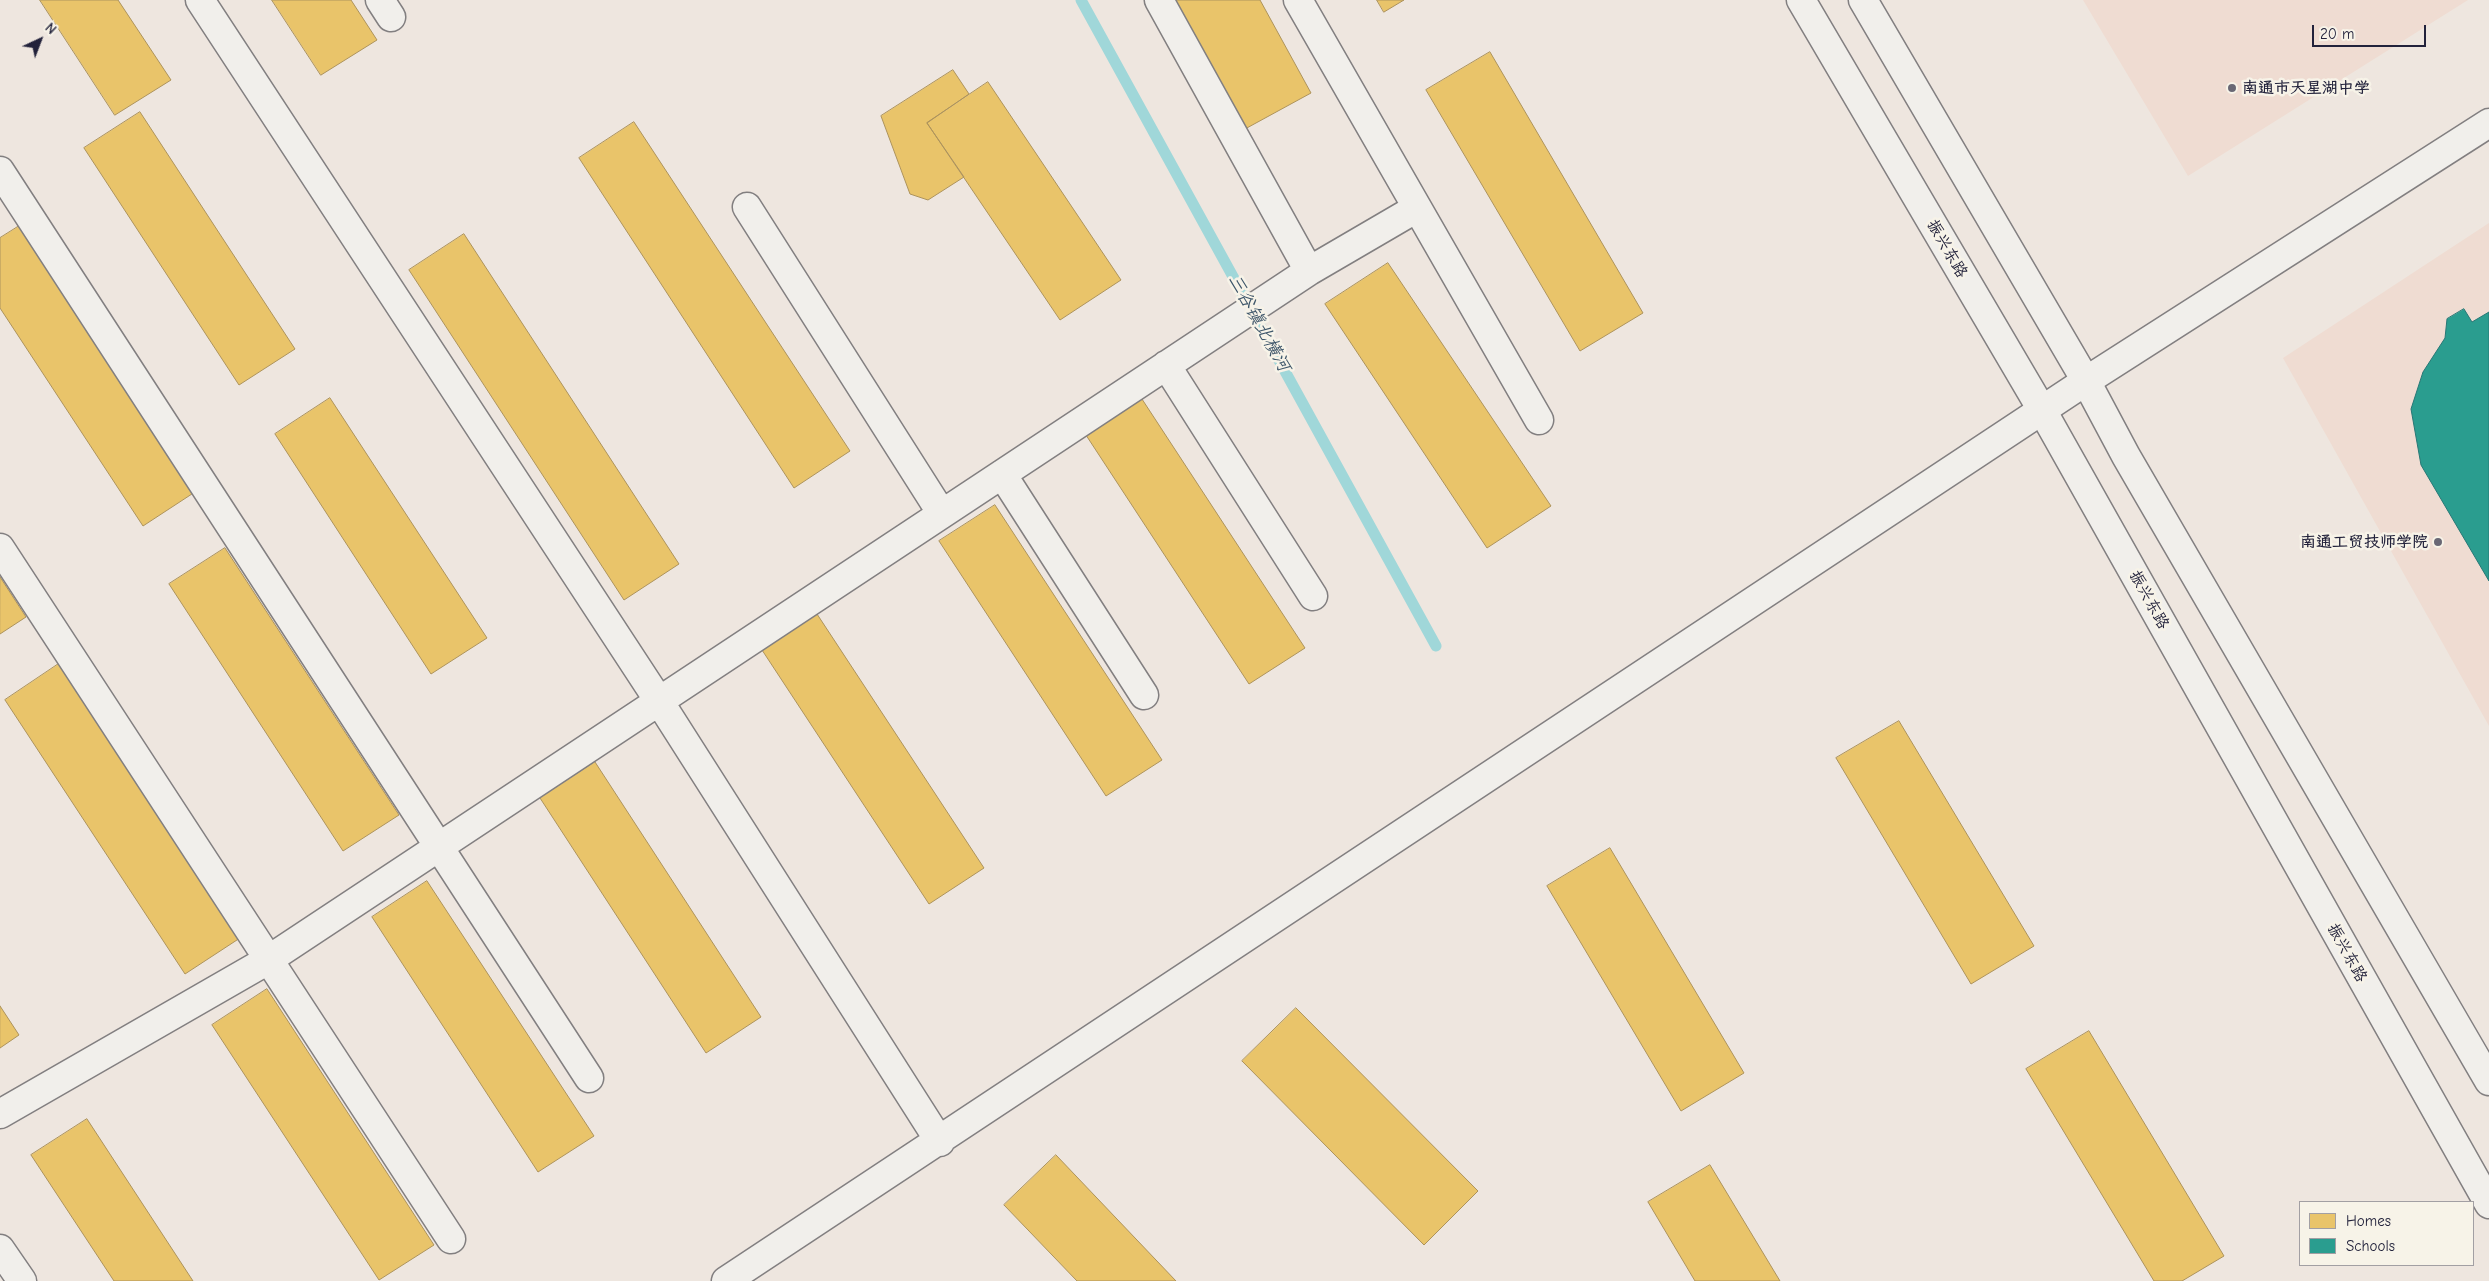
<!DOCTYPE html>
<html>
<head>
<meta charset="utf-8">
<style>
	body { margin:0 }
	#map { position:relative; width:2489px; height:1281px; overflow:hidden; background:#eee6df; font-family:"Comic Neue",sans-serif }
	canvas { display:block }
	.legend { position:absolute; left:2299px; top:1201px; width:175px; height:65px; box-sizing:border-box; background:#f7f3e8; border:1px solid #a29fa3; margin:0; padding:6px 9px; list-style:none; font-size:15px; color:#22223b }
	.legend li { display:flex; align-items:center; gap:10px; height:25px }
	.legend b { width:25px; border:1px solid #a29fa3 }
	.north { position:absolute; left:15px; top:15px; width:50px; height:50px; -webkit-text-stroke:4px #f7f3e8; paint-order:stroke; rotate:43deg; font-size:14px; font-weight:700; line-height:20px; text-align:center; color:#22223b }
	.north::after { content:''; display:block; margin:auto; width:18px; height:22px; background:#22223b; clip-path:polygon(50% 0,100% 100%,50% 72%,0 100%) }
	.scale { position:absolute; left:2312px; top:25px; width:114px; height:22px; box-sizing:border-box; border:2px solid #22223b; border-top:0; padding-left:6px; font-size:15px; line-height:18px; white-space:nowrap; color:#22223b; -webkit-text-stroke:4px #f7f3e8; paint-order:stroke }
</style>
</head>
<body>
<div id="map">
<canvas width="2489" height="1281"></canvas>
<ul class="legend">
<li><b style="height:14px;background:#e9c46a"></b>Homes</li>
<li><b style="height:14px;background:#2a9d8f"></b>Schools</li>
</ul>
<div class="north">N</div>
<div class="scale">20 m</div>
</div>
<script>
const context = document.querySelector('canvas').getContext('2d');
context.lineJoin = 'round';
function fillPath(path, color) { context.fillStyle = color; context.fill(path, 'evenodd'); }
function stroke(path, color, width, dash) { context.strokeStyle = color; context.lineWidth = width; context.lineCap = dash ? 'butt' : 'round'; context.setLineDash(dash || []); context.stroke(path); }
function label(font, color, halo, rows, align = 'center') {
  context.font = font + ' "Comic Neue","LXGW WenKai TC",sans-serif'; context.lineWidth = 5; context.setLineDash([]); context.textBaseline = 'middle'; context.strokeStyle = halo; context.fillStyle = color; for (const [text, x, y, turn = 0] of rows) {
    context.save(); context.translate(x, y); context.rotate((+turn || 0) * Math.PI / 180); context.textAlign = isNaN(turn) ? turn : align; if (halo) context.strokeText(text, 0, 0); context.fillText(text, 0, 0); context.restore();
  }
}
const built = new Path2D(`
	M2083,0H2468L2188,176Z
	M2489,223V726L2283,358Z`);
const homes = new Path2D(`
	M40,0H118L171,80L115,115Z
	M272,0H351L377,40L321,75Z
	M1173,0H1260L1311,93L1245,129Z
	M1377,0H1404L1384,12Z
	M1490,52L1643,313L1580,351L1426,90Z
	M953,70L969,94L927,123L964,177L928,200L910,194L881,116Z
	M988,82L1121,280L1060,320L927,123Z
	M140,112L295,349L239,385L84,148Z
	M634,122L850,451L794,488L579,158Z
	M24,223L198,490L143,526L0,308V238Z
	M464,234L679,564L624,600L409,270Z
	M1388,263L1551,506L1487,548L1325,304Z
	M1138,393L1305,648L1249,684L1082,429Z
	M330,398L487,638L431,674L275,434Z
	M995,505L1162,760L1106,796L939,541Z
	M225,548L399,815L343,851L169,584Z
	M0,577L26,617L0,634Z
	M817,614L984,868L929,904L762,650Z
	M60,663L240,938L185,974L5,700Z
	M1899,721L2034,946L1971,984L1836,758Z
	M595,762L761,1017L706,1053L540,798Z
	M1610,848L1744,1073L1681,1111L1547,886Z
	M427,881L594,1136L538,1172L372,917Z
	M267,989L434,1245L379,1280L212,1025Z
	M0,1006L19,1035L0,1048Z
	M1296,1008L1478,1191L1424,1245L1242,1061Z
	M2089,1031L2224,1256L2182,1281H2154L2026,1069Z
	M87,1119L193,1281H114L31,1155Z
	M1056,1155L1176,1281H1077L1004,1205Z
	M1710,1165L1780,1281H1695L1648,1202Z`);
const schools = new Path2D(`
	M2464,309L2472,322L2489,312V581L2421,465L2411,409L2423,372L2445,338L2447,319Z`);
const stream = new Path2D(`
	M1081,0L1436,646`);
const minor = new Path2D(`
	M200,0L659,701L940,1142
	M380,0L391,17
	M1298,0L1539,420
	M0,171L589,1078
	M747,207L942,514
	M1309,271L1417,208
	M1166,365L1313,596
	M1002,474L1144,695
	M0,548L451,1239
	M0,1114L268,960L1309,271L1159,0
	M0,1249L22,1281
	M726,1281L2086,381L2489,123`);
const major = new Path2D(`
	M1801,0L2042,410L2489,1204
	M1863,0L2086,381L2126,456L2489,1081`);
const markers = [
	[2232,88,5,"#696774"],
	[2438,542,5,"#696774"]
];
const poiNames = [
	["南通市天星湖中学",2242,88],
	["南通工贸技师学院",2428,542,"right"]
];
const streetNames = [
	["振兴东路",1947,249,60],
	["振兴东路",2149,600,61],
	["振兴东路",2347,953,61]
];
const waterNames = [
	["三谷镇北横河",1259,323,61]
];
fillPath(built, '#efdcd2');
fillPath(homes, '#e9c46a');
stroke(homes, '#ad935c', 1);
fillPath(schools, '#2a9d8f');
stroke(schools, '#287876', 1);
stroke(stream, '#a0d7d9', 11);
stroke(minor, '#827f80', 31);
stroke(major, '#827f80', 31);
stroke(minor, '#f1efeb', 28);
stroke(major, '#f1efeb', 28);
for (const [x, y, r, color] of markers) { const dot = new Path2D(); dot.arc(x, y, r, 0, 2 * Math.PI); context.fillStyle = color; context.fill(dot); stroke(dot, '#f7f3e8', 2); }
label('bold 16px', '#22223b', '#f7f3e8', poiNames, 'left');
label('16px', '#22223b', '#f7f3e8', streetNames);
label('italic 18px', '#3e566a', '#f7f3e8', waterNames);
</script>
</body>
</html>
